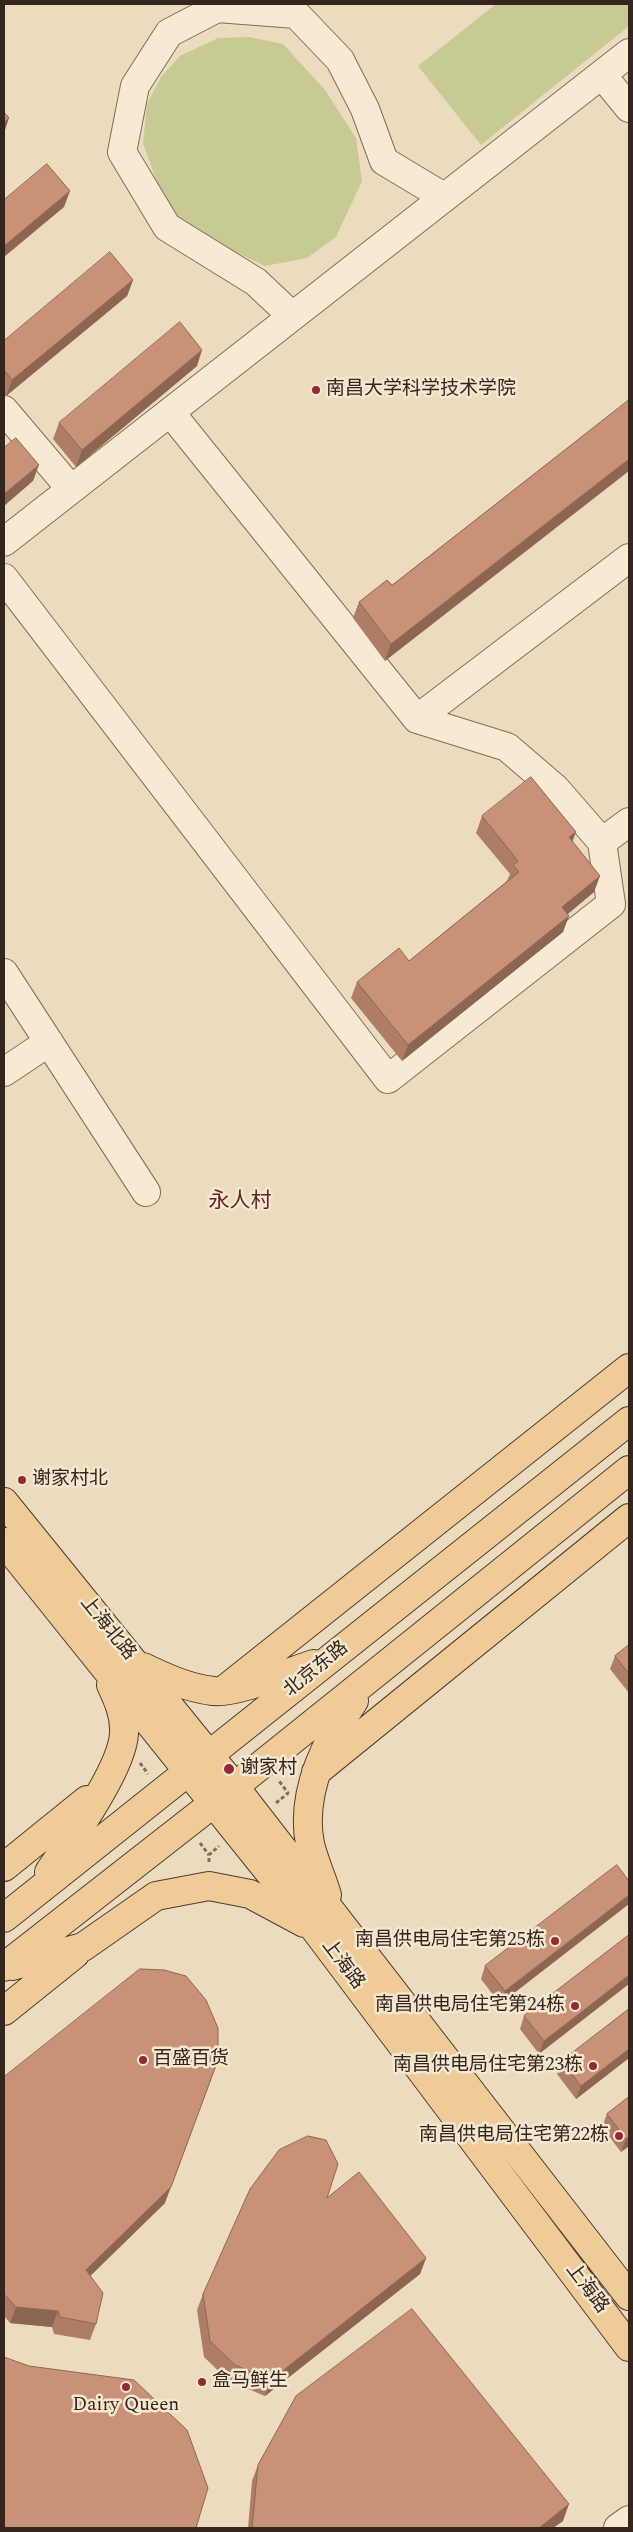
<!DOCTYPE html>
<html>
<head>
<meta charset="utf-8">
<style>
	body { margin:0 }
	#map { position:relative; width:633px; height:2532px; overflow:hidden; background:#ecdbbf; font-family:Spectral,serif }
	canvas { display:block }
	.frame { position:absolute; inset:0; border:5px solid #34261c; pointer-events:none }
</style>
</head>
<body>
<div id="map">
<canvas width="633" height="2532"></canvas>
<div class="frame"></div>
</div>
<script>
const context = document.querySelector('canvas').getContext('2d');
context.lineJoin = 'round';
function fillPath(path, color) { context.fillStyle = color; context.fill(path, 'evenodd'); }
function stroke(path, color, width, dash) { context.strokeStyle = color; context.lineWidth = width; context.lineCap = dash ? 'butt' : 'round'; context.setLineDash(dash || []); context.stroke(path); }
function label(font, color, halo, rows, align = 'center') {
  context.font = font + ' Spectral,"Noto Sans SC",serif'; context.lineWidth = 5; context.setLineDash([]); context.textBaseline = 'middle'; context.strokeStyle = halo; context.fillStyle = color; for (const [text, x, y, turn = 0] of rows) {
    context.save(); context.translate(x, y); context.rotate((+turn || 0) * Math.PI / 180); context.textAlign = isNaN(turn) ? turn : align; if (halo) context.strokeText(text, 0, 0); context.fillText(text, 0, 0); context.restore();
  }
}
const green = new Path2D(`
	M496,4H629V26L481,145L418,66Z
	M249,37L283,44L325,90L356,138L362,181L336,237L307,258L265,266L189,230L165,205L143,143L147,104L161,77L180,56L218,38Z`);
const path = new Path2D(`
	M140,1763L148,1774
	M276,1803L288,1793L279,1781
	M200,1843L209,1855
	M209,1862V1855L219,1846`);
const minor = new Path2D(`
	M602,75L629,108
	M292,316L256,282L167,227L122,152L135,86L169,33L217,8L296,14L340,60L365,109L384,161L444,197
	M4,410L71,489
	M170,412L417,719L629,558
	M4,542L629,53
	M4,578L388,1079L611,904L602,842
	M417,719L507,747L556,789L602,842L629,822
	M4,973L146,1192
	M4,1072L49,1042
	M618,2528L629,2520`);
const major = new Path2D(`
	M4,1502L234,1786L629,2296
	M4,1542L314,1928L629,2347
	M143,1667C166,1678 188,1688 213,1691C234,1694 291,1671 314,1664
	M224,1690L629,1368
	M316,1772L629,1518
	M4,1867L87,1800
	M49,1872C70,1841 123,1768 124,1733C125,1715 118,1700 111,1685
	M327,1895C322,1878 314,1861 310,1844C300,1793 326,1741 354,1701
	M4,1918L629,1421
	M12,1966L83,1947L156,1896L209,1886L250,1894L304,1923
	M4,1967L215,1802L629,1470
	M4,2011L75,1954`);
const wall = new Path2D(`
	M133,280L127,296L6,396L4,393V341Z
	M197,366L76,467L53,439L59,423Z
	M629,400L385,661L353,618L359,602L392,585Z
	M482,816L572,841L594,892L567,914L563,932L402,1061L351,998L357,982L409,961L507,881L510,874L476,833Z
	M629,1645V1693L610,1669L615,1656Z
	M617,1865L500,2004L481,1979L485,1966Z
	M629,1935L539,2054L520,2029L524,2016Z
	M629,2009V2058L576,2099L557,2074L562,2061Z
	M4,2077L165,2203L90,2276L96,2324L90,2340L54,2334L52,2327L10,2323L4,2316Z
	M629,2097V2146L621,2152L602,2127L607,2114Z
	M327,2198L426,2258L420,2274L265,2396L229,2381L204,2357L197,2310L203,2294Z
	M258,2465L563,2521L553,2528H248L252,2481Z`);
const shadedWall = new Path2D(`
	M9,118L4,133V123Z
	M70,191L64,207L4,257V246Z
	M133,280L127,296L6,396L12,380Z
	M202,350L197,366L76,467L82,450Z
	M629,459V471L385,661L391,644Z
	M39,465L33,481L4,506V494Z
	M576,832L570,848L569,837Z
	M600,876L594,892L556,924L562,907Z
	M569,916L563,932L402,1061L408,1045Z
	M629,1895V1904L500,2004L505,1991Z
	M629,1975V1984L539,2054L544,2041Z
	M629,2049V2058L576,2099L581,2086Z
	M218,2060L165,2203L80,2286L86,2270Z
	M629,2137V2146L621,2152L626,2139Z
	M426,2258L420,2274L265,2396L271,2380Z
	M16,2307L58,2311L52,2327L10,2323Z
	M569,2504L563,2521L553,2528H539Z`);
const building = new Path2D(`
	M4,112L9,118L4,123Z
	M47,164L70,191L4,246V200Z
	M110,252L133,280L12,380L4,370V341Z
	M180,322L202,350L82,450L59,423Z
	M629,400V459L391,644L359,602L387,580L392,585Z
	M16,438L39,465L4,494V448Z
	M531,777L576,832L569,837L600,876L562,907L569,916L408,1045L357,982L399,948L409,961L519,872L513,865L518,861L482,816Z
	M629,1645V1674L615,1656Z
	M617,1865L629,1881V1895L505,1991L485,1966Z
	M629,1935V1975L544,2041L524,2016Z
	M140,1969L164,1970L186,1976L206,2000L218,2028V2060L171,2187L86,2270L103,2293L96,2324L60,2317L58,2311L16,2307L4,2294V2077Z
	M629,2009V2049L581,2086L562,2061Z
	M629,2097V2137L626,2139L607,2114Z
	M308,2136L326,2140L338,2164L327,2198L359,2172L426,2258L271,2380L235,2365L210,2341L203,2294L250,2189L279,2150Z
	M412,2309L569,2504L539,2528H252L258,2465L296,2396Z
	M4,2357L29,2366L134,2380L187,2430L208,2488L196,2528H4Z`);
const markers = [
	[316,390,5,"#922a34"],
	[22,1480,5,"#922a34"],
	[229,1769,6,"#922a34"],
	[555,1941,5,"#922a34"],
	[575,2006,5,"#922a34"],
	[143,2060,5,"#922a34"],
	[593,2066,5,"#922a34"],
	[619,2136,5,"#922a34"],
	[202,2382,5,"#922a34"],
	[126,2387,5,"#922a34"]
];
const poiNames = [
	["南昌大学科学技术学院",326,390],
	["谢家村北",32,1480],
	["谢家村",240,1769],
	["南昌供电局住宅第25栋",545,1941,"right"],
	["南昌供电局住宅第24栋",565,2006,"right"],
	["百盛百货",153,2060],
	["南昌供电局住宅第23栋",583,2066,"right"],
	["南昌供电局住宅第22栋",609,2136,"right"],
	["盒马鲜生",212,2382],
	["Dairy Queen",126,2406,"center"]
];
const streetNames = [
	["上海北路",107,1629,51],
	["北京东路",317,1670,-39],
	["上海路",342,1965,53],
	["上海路",586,2289,53]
];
const quarterNames = [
	["永人村",240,1203]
];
fillPath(green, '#c8ca94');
stroke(minor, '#846c58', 30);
stroke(major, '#523b2d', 30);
stroke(path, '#846c58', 3, [4, 2.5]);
stroke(minor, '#f7e9d2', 28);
stroke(major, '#efcc97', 28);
fillPath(wall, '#ad7e65');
fillPath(shadedWall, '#8d6653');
fillPath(building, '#c99276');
stroke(building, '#8d6653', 1);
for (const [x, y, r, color] of markers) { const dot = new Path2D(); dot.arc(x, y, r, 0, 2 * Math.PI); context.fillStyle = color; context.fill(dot); stroke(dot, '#f4e6cf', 2); }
label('19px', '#34261c', '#f4e6cf', poiNames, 'left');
label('19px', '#34261c', '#f4e6cf', streetNames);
label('21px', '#60251d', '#f4e6cf', quarterNames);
</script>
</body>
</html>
